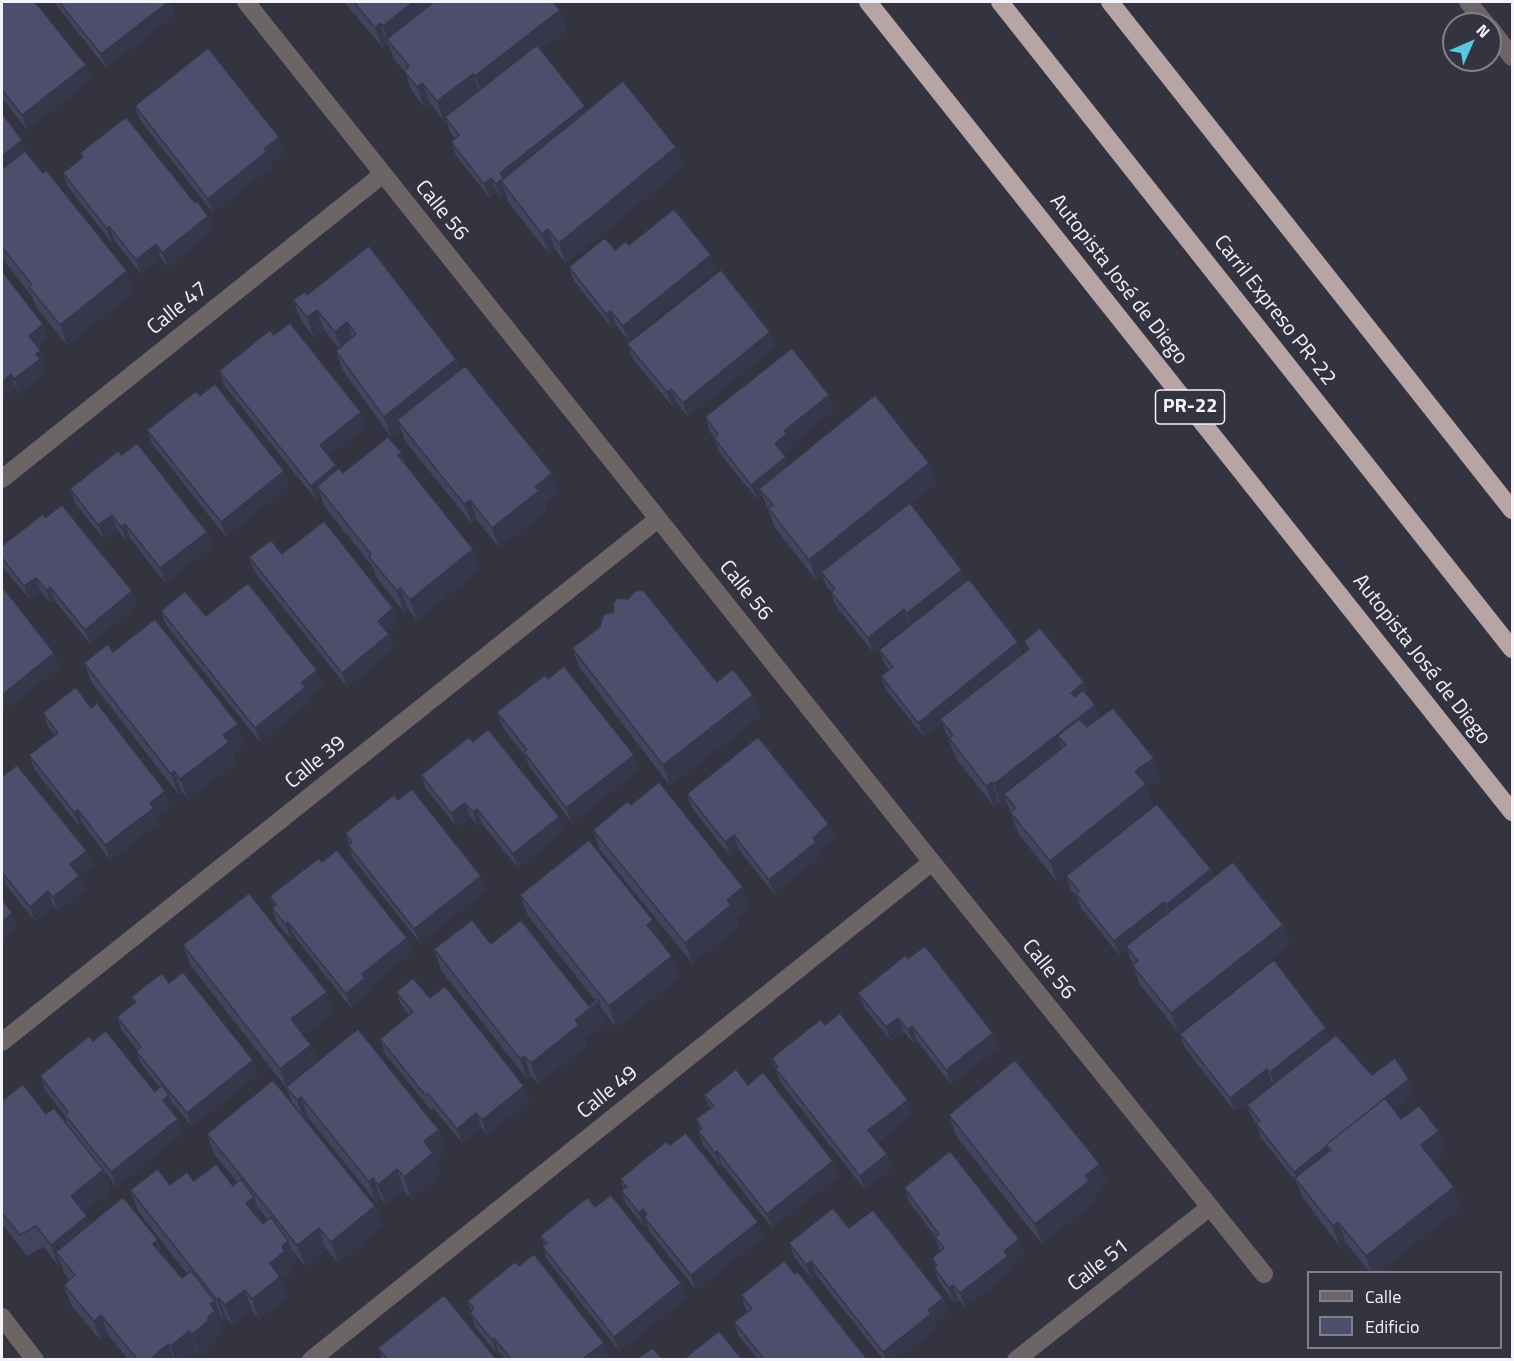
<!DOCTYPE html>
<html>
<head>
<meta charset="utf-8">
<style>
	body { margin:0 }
	#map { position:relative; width:1514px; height:1361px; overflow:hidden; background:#343340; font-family:"Titillium Web",sans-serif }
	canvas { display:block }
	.frame { position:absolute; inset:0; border:3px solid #f4f3fc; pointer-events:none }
	.legend { position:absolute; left:1307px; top:1271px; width:195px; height:78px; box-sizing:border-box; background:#343340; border:2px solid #81808b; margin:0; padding:8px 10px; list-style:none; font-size:18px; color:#f4f3fc }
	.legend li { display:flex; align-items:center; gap:12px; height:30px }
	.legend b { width:30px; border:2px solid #81808b }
	.north { position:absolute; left:1442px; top:12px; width:60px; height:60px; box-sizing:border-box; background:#343340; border:2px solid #81808b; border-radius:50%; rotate:45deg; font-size:16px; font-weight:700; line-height:24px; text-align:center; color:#f4f3fc }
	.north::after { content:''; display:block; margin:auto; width:21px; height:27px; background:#59c8e4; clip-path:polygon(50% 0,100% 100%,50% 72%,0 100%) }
</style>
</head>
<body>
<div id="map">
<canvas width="1514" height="1361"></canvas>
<div class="frame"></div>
<ul class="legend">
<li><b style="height:8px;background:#6c6465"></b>Calle</li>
<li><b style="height:16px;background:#4d4e6b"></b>Edificio</li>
</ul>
<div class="north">N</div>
</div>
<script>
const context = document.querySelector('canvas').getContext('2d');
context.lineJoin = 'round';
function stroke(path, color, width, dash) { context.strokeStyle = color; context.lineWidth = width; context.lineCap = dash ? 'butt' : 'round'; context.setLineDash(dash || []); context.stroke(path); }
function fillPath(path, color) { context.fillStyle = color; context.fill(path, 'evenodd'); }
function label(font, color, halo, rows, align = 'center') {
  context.font = font + ' "Titillium Web",sans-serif'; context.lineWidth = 4.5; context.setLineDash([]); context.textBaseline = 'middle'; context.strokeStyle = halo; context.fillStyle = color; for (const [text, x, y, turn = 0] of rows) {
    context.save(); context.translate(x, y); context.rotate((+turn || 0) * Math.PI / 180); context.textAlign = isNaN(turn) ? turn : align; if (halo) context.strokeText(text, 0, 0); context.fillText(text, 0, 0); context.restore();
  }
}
const minor = new Path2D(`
	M246,2L932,862L1264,1274
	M1468,2L1486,24
	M1490,28L1512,57
	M2,479L383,174
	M2,1042L658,519
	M2,1317L35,1360
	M311,1360L932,862
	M1016,1360L1210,1207`);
const highway = new Path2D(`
	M868,2L1512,812
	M1000,2L1512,649
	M1110,2L1512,510`);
const wall = new Path2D(`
	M2,2L91,79L27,130L2,98Z
	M54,2H170L175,14L106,68Z
	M344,2H553L560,10L567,30L541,50L585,106L587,111L683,167L566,263L555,250L549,254L508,202L506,194L501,198L497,192L490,198L456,156L451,142L455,138L450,132L446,120L444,122L430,103L424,107L412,91L405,72L394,59L389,45L387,43L383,48Z
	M135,106L284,152L271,162L272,166L213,213L140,120Z
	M2,113L22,140L27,154L134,291L67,345L36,307L33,298L2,258Z
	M80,153L195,203L208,216L213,230L168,267L161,258L141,274L115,241L112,243L68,187L63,173L82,158Z
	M629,245L716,269L628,341L616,325L612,328L574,281L569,267Z
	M2,271L43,324L48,338L38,347L46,365L43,367L45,374L20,394L16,388L2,400Z
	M307,295L456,359L460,370L559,493L544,505L546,511L499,548L477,520L472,524L405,441L401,430L391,437L343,371L336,351L339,348L324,330L314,338L301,320L293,300Z
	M770,332L776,346L688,417L677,403L672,406L633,359L627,344Z
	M274,335L366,427L328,456L336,465L337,470L343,473L406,465L473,549L480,569L417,620L407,608L404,612L376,577L373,567L324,506L321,496L316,500L224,385L219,371Z
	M200,396L284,471L289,485L226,537L152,444L147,430Z
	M835,409L791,444L792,448L784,454L789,465L929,463L937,483L911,504L967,581L1018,642L1023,654L1027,650L1024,641L1084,682L1089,698L1095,705L1099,718L1161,779L1147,788L1153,805L1057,882L1018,833L1006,801L1001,805L999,802L994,807L956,758L942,723L924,737L886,690L881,676L889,670L885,665L879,650L911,626L909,623L873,652L836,606L831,592L827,587L822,575L816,580L775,528L762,495L757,499L719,452L714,438V437L710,432L705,417Z
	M122,455L212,546L165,583L130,538L126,541L117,529L104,539L75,503L70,489Z
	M45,518L132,591L137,605L90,644L55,601L51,604L41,592L30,600L2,566V546Z
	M282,554L398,622L387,632L389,634L394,649L347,687L254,571L249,557Z
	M161,611L206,616L317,670L322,685L309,695L311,701L260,742L166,625Z
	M572,648L753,695L761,715L670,786L580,668Z
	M113,652L245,744L233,753L236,762L188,799L182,792L178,794L92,683L84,663Z
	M548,679L640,769L572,823L529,766L525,756L502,726L497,712Z
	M43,713L170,806L156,816L159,823L110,860L83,824L79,826L34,769L29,755L55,736L48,727Z
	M473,742L564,831L518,868L482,824L478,826L470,817L457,827L426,789L421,775Z
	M2,777L87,851L93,865L79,875L85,890L58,911L53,905L35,921L6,885L2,887Z
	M687,794L829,824L834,838L819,851L821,856L774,894L739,850L731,857L692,808Z
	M398,800L486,890L420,943L353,859L348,845L349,844L345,833Z
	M593,830L750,908L736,919L739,926L692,963L600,850Z
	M322,862L412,952L369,987L371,992L351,1008L294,936L291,939L277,923L272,908L274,907L270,896Z
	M1211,869L1213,877L1283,925L1290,945L1179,1033L1140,985L1127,949L1119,955L1081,908L1077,897L1071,890L1066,876Z
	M520,895L653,920L660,940L680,977L616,1027L602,1009L607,1022L584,1039L586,1046L538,1084L531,1076L527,1079L441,970L434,949L589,1006L595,1000L528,916Z
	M183,945L334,1012L303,1035L311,1045L317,1062L439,1130L446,1150L435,1159L441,1173L411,1198L404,1190L386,1205L381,1199L376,1202L308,1117L305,1120L375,1206L382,1226L338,1263L326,1249L305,1266L291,1249L296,1261L291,1265L293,1271L281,1280L287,1297L259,1319L252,1310L233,1326L226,1318L224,1321L221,1316L222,1321L220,1323L223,1331L215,1338L216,1341L199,1355L196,1351L186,1359H128L108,1335L101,1341L71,1305L64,1285L69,1280L64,1272L61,1264L58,1266L44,1247L27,1256L2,1224V1101L46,1114L69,1128L65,1116L45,1090L40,1076L155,1092L159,1087L142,1065L136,1051L137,1050L122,1031L117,1017L134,1004L131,997L169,983L258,1074L192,1127L172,1102L174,1109L172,1112L178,1119L183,1133L116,1187L104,1171L111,1191L84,1212L87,1216L90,1224L164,1256L182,1278L187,1274L138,1211L130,1190L194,1181L233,1186L237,1182L214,1154L207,1134L293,1105L287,1089L191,966ZM258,1208L268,1220L263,1224L259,1219L261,1218Z
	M908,959L999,1047L951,1084L917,1041L914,1044L904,1032L891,1041L864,1007L858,993Z
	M396,992L430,998L530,1100L487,1135L481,1127L462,1143L433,1108L431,1110L385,1054L380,1039L409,1015L402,1006Z
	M825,1025L913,1114L877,1142L887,1154L892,1168L865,1190L781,1083L772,1058Z
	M1180,1034L1331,1040L1372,1075L1409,1079L1414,1094L1394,1110L1401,1119L1446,1151L1434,1161L1461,1207L1378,1272H1370L1346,1243L1340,1247L1303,1198L1297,1183L1261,1138L1256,1124L1253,1119L1247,1105L1273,1085L1272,1083L1235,1112L1185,1048Z
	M748,1085L839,1175L772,1228L722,1165L721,1167L703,1145L698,1131L700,1130L696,1119L710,1109L704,1095Z
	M949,1115L1107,1184L1094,1195L1096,1201L1042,1244L956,1136Z
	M670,1145L758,1222L763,1236L696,1290L649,1231L647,1225L644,1227L626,1204L621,1190L624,1189L620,1179Z
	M904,1188L1024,1253L1011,1264L1013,1270L965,1307L958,1300L954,1302L939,1282L934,1268L935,1267L932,1258L940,1251L935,1236L909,1202Z
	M595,1207L681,1283L687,1297L619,1351L548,1261L542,1246L544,1245L540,1236Z
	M849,1228L943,1298L948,1312L934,1323L936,1329L897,1359H883L816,1275L812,1279L794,1257L789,1243Z
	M741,1295L867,1359H758L739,1337L734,1322L748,1312L746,1310Z
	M467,1301L604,1343L609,1357L605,1359H505L499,1352L497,1354L475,1327L470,1313L471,1311Z
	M378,1348L496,1359H382Z`);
const shadedWall = new Path2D(`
	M168,2H170L175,14L106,68L101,54Z
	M413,2H445L388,41L383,26Z
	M560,10L567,30L483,97L475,76Z
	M380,23L387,43L383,48L375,28Z
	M86,65L91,79L27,130L22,115Z
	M473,74L480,94L445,117L446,120L444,122L437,101Z
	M422,83L430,103L424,107L417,87Z
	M585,106L590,120L501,181L506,194L501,198L496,184L500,173Z
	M279,137L284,152L271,162L272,166L213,213L208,199L264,149Z
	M22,140L30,160L2,182V156Z
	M676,147L683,167L566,263L559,243Z
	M491,178L497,192L490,198L484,184Z
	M208,216L213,230L168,267L162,253Z
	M109,226L115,241L112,243L107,229Z
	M548,229L555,250L549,254L542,234Z
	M156,244L161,258L141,274L136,260Z
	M711,255L716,269L628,341L623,326Z
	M127,271L134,291L67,345L60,325Z
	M317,310L324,330L314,338L307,317Z
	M611,311L616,325L612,328L606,314Z
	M347,322L354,342L342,352L335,332Z
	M43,324L48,338L34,350L29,336Z
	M770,332L776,346L688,417L683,403Z
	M41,351L46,365L43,367L45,374L20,394L14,379L36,354Z
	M456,359L463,380L397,420L401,430L391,437L384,417Z
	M11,374L16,388L2,400V382Z
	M671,389L677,403L672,406L667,392Z
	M829,395L835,409L791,444L792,448L780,457L775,443L784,431Z
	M361,412L366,427L325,459L320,445Z
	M402,453L409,473L398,455Z
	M786,457L792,471L759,489L762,495L757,499L751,485Z
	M929,463L937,483L823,575L821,572L822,575L816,580L809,560Z
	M336,465L341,480L317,486L321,496L316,500L311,486Z
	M284,471L289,485L226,537L221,522Z
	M552,473L559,493L544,505L546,511L499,548L492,528L535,487Z
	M470,500L477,520L472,524L464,504Z
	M112,515L117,529L104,539L98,525Z
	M125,524L130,538L126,541L121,527Z
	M207,532L212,546L165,583L160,568Z
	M473,549L480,569L417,620L410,600Z
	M962,570L968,584L912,627L907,613Z
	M36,578L41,592L30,600L24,586Z
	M50,587L55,601L51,604L46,590Z
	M400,588L407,608L404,612L397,591Z
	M132,591L137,605L90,644L85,630Z
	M393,608L398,622L383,635L378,621Z
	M904,609L909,623L873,652L868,638Z
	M389,634L394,649L347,687L342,673Z
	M1018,642L1024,656L940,719L942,723L924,737L918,723Z
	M54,653L60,667L2,713V695Z
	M317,670L322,685L309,695L311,701L260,742L255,728L301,683Z
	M1084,682L1091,703L1078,713L1071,693Z
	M753,695L761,715L670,786L663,765Z
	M1095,705L1102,725L1066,745L1058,736L1065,755L1004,794L1006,801L1001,805L994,784Z
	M238,724L245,744L233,753L236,762L188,799L180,779L223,735Z
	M634,755L640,769L572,823L566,808Z
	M1154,758L1161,779L1147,788L1153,805L1057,882L1050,861L1135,771Z
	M174,771L182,792L178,794L171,774Z
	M992,782L999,802L994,807L986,786Z
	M165,791L170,806L156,816L159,823L110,860L105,845L150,803Z
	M465,803L470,817L457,827L451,813Z
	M477,809L482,824L478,826L473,812Z
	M78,810L83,824L79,826L74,812Z
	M559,817L564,831L518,868L513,854Z
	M829,824L834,838L819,851L821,856L774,894L769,880L813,838Z
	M734,835L739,850L731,857L725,842Z
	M87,851L93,865L75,878L70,864Z
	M1211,869L1216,884L1171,919L1166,905Z
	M2,873L6,885L2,888Z
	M79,876L85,890L58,911L53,897Z
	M481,876L486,890L420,943L414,929Z
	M743,887L750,908L736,919L739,926L692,963L685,943L727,900Z
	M48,891L53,905L35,921L30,907Z
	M1164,902L1169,917L1126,946L1127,949L1119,955L1114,941Z
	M12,913L18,927L3,939L5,945L2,948V922Z
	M653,920L660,940L647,925Z
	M288,922L294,936L291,939L286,925Z
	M1283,925L1290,945L1179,1033L1171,1013Z
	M407,938L412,952L369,987L371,992L351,1008L346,994L362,974Z
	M672,956L680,977L616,1027L609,1006Z
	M327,992L334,1012L298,1039L291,1019Z
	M599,1001L607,1022L584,1039L586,1046L538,1084L531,1063L575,1020Z
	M898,1018L904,1032L891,1041L886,1027Z
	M912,1026L917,1041L914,1044L908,1030Z
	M1326,1028L1332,1042L1275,1087L1270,1072Z
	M993,1033L999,1047L951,1084L946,1070Z
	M311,1045L318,1065L287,1089L280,1069Z
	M524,1056L531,1076L527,1079L520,1059Z
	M253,1060L258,1074L192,1127L187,1113Z
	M1267,1069L1272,1083L1235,1112L1230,1098Z
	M1409,1079L1414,1094L1334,1158L1331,1150L1327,1146Z
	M524,1086L530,1100L487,1135L482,1120Z
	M169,1095L174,1109L168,1115L163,1100Z
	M301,1097L308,1117L304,1120L297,1100Z
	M908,1100L913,1114L873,1144L868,1130Z
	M476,1113L481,1127L462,1143L457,1129Z
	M178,1119L183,1133L116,1187L111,1172Z
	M439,1130L446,1150L435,1159L441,1173L411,1198L404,1177L424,1141Z
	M1439,1131L1446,1151L1429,1165L1421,1145Z
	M1327,1146L1332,1160L1298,1181L1294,1172Z
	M717,1151L722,1165L721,1167L715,1153Z
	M887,1154L892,1168L865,1190L860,1176Z
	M833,1161L839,1175L772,1228L767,1214Z
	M1100,1164L1107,1184L1094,1195L1096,1201L1042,1244L1035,1224Z
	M397,1169L404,1190L386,1205L378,1185Z
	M103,1170L111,1191L78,1217L71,1196Z
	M373,1178L381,1199L376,1202L369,1182Z
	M1454,1187L1461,1207L1378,1272H1371L1366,1256Z
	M254,1197L261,1218L254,1223L246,1203Z
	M375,1206L382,1226L338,1263L331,1242Z
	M643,1209L648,1222L644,1217L647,1225L644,1227L639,1213Z
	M87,1216L94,1236L56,1252L61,1264L58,1266L51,1245Z
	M758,1222L763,1236L696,1290L691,1275Z
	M1338,1222L1346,1243L1340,1247L1333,1226Z
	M319,1228L326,1249L305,1266L297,1245Z
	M1019,1239L1024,1253L1011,1264L1013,1270L965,1307L960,1293L1004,1251Z
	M158,1240L165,1260L153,1244Z
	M288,1241L296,1261L291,1265L293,1271L281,1280L287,1297L259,1319L252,1299L270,1263L282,1246Z
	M811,1261L816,1275L812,1279L806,1265Z
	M681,1283L687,1297L619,1351L614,1337Z
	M953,1285L958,1300L954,1302L949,1288Z
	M245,1290L252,1310L233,1326L225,1305Z
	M219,1298L226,1318L224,1321L217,1300Z
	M943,1298L948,1312L934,1323L936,1329L897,1359H886L883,1352L928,1310Z
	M215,1301L222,1321L220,1323L223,1331L215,1338L216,1341L199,1355L191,1335L207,1318L210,1304Z
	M101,1315L108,1335L101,1341L94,1321Z
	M189,1331L196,1351L186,1359H175L171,1346Z
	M494,1338L499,1352L497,1354L492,1340Z
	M604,1343L609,1357L605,1359H582Z
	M168,1344L174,1359H150Z`);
const building = new Path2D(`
	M2,2H35L86,65L22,115L2,90Z
	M59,2H168L101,54Z
	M354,2H413L383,26L380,23L375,28Z
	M434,2H553L560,10L475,76L473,74L437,101L422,83L417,87L404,71L409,66L387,39Z
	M537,45L585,106L500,173L504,178L496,184L491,178L484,184L451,142L459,135L445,117Z
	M208,48L279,137L264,149L267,151L208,199L135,106Z
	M623,81L676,147L559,243L548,229L542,234L501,181Z
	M2,113L22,140L2,156Z
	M126,117L195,203L197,201L208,216L162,253L156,244L136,260L109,226L107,229L63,173L83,157L80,153Z
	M25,151L43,173L46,170L127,271L60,325L29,287L32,285L2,247V169Z
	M674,209L711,255L623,326L611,311L606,314L569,267L605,238L615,250L626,241L629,245Z
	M369,246L456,359L384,417L336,351L356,334L347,322L335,332L317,310L307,317L293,300L305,292L307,295Z
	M721,270L770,332L683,403L671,389L667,392L627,344Z
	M2,271L43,324L29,336L41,351L36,354L40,359L14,379L11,374L2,382Z
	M290,323L361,412L320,445L336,465L311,486L219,371L270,330L274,335Z
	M792,348L829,395L784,431L787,434L775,443L786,457L751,485L714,438L718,434L705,417Z
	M465,366L552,473L535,487L539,491L492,528L470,500L464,504L397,420Z
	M215,384L284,471L221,522L147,430L196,391L200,396Z
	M875,395L929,463L809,560L768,508L773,505L759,489Z
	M388,437L402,453L398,455L473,549L410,600L400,588L397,591L369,557L371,554L317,486L339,468L343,473Z
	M137,443L207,532L160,568L125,524L121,527L112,515L98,525L70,489L118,451L122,455Z
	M910,503L962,570L907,613L904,609L868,638L831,592L835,589L821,572Z
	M62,505L132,591L85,630L50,587L46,590L36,578L24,586L2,558V546L43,514L45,518Z
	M324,521L393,608L378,621L389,634L342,673L249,557L271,540L282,554Z
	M969,579L1018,642L918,723L881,676L893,667L879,650Z
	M248,583L317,670L301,683L306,687L255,728L161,611L185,591L206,616Z
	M2,586L54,653L2,695Z
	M643,590L717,682L733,669L753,695L663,765L572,648L600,627L602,618L605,614L614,612L613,604L617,598L628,599L635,591Z
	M155,619L238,724L223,735L229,742L180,779L174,771L171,774L84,663L108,644L113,652Z
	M1040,628L1084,682L1071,693L1075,697L1083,690L1095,705L994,784L992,782L986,786L949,738L953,735L940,719L1029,649L1024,641Z
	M564,666L634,755L566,808L524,752L527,750L497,712L545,675L548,679Z
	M76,687L91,708L97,703L165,791L150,803L154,808L105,845L78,810L74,812L29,755L58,733L43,713Z
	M1113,708L1154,758L1135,771L1146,784L1050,861L1010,812L1016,808L1004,794L1066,745L1058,736L1079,719L1087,727Z
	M488,729L559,817L513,854L477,809L473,812L465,803L451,813L421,775L469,737L473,742Z
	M758,737L829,824L813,838L816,842L769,880L734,835L725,842L687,794Z
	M17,765L87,851L70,864L79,876L53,897L48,891L30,907L2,872V777Z
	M659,782L743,887L727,900L731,905L685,943L593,830L627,802L631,805Z
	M412,789L481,876L414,929L348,845L352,842L345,833L394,795L398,800Z
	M1157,804L1211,869L1166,905L1164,902L1114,941L1076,894L1079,891L1066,876Z
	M589,840L653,920L647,925L672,956L609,1006L520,895Z
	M337,850L407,938L362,974L365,978L346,994L288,922L286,925L272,908L276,905L270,896L319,858L322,862Z
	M1233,862L1283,925L1171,1013L1132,965L1138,961L1126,946Z
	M249,893L327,992L291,1019L311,1045L280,1069L183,945Z
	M2,899L12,913L2,922Z
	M472,920L491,944L521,920L589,1006L597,999L599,1001L575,1020L579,1025L531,1063L524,1056L520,1059L434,949Z
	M925,946L993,1033L946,1070L912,1026L908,1030L898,1018L886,1027L858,993L906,955L908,959Z
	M1274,960L1326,1028L1270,1072L1267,1069L1230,1098L1180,1034Z
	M183,972L253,1060L187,1113L136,1051L141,1047L117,1017L136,1002L131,997L162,973L169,983Z
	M413,978L430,998L445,986L524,1086L482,1120L476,1113L457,1129L428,1094L425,1095L380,1039L413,1012L396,992Z
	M840,1013L908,1100L868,1130L887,1154L860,1176L776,1069L778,1067L772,1058L821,1019L825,1025Z
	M358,1029L439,1130L424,1141L433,1153L404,1177L397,1169L378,1185L373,1178L369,1182L301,1097L297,1100L286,1087Z
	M106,1031L155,1092L161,1085L169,1095L163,1100L178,1119L111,1172L65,1115L68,1112L40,1076L89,1036L93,1041Z
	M1336,1035L1372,1075L1395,1058L1409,1079L1326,1145L1327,1146L1294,1172L1256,1124L1260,1121L1247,1105Z
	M1015,1060L1100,1164L1085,1176L1089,1181L1035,1224L949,1115Z
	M736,1069L748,1085L763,1072L833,1161L767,1214L717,1151L715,1153L698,1131L702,1128L696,1119L714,1106L704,1095Z
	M273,1080L375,1206L331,1242L319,1228L297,1245L207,1134Z
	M23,1084L46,1114L54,1108L103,1170L71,1196L87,1216L51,1245L36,1226L20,1235L2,1213V1101Z
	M1385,1098L1401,1119L1419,1106L1439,1131L1421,1145L1454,1187L1366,1256L1338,1222L1333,1226L1295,1178L1331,1150L1326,1145Z
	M686,1133L758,1222L691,1275L644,1217L647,1214L643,1209L639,1213L621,1190L627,1187L620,1179L667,1141L670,1145Z
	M950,1151L1019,1239L1004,1251L1008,1256L960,1293L953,1285L949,1288L934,1268L937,1266L932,1258L944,1248L935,1237L939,1234L904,1188Z
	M216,1164L233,1186L241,1179L254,1197L246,1203L263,1224L271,1217L288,1241L282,1246L285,1251L270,1263L280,1277L252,1299L245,1290L225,1305L219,1298L217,1300L130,1190L158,1169L170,1185L187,1172L194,1181Z
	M611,1195L681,1283L614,1337L542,1246L547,1243L540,1236L588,1197L595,1207Z
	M123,1197L158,1240L153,1244L182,1278L191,1271L215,1301L210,1304L215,1311L207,1318L209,1320L191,1335L189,1331L171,1346L168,1344L150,1359H137L101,1315L94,1321L64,1285L75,1275L56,1252Z
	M833,1208L849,1228L873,1210L943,1298L928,1310L931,1314L883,1352L811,1261L806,1265L789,1243Z
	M534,1254L604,1343L582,1359H511L494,1338L492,1340L470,1313L474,1308L467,1301L515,1262L519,1266Z
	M784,1261L795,1274L798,1272L867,1359H764L734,1322L752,1309L741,1295Z
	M444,1295L496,1359H387L378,1348Z
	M719,1331L742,1359H684Z
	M653,1348L662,1359H637Z`);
const shields = [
	[1190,407,69]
];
const shieldNames = [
	["PR-22",1190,407]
];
const streetNames = [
	["Calle 56",441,211,51],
	["Autopista José de Diego",1118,280,52],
	["Calle 47",178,309,-39],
	["Carril Expreso PR-22",1274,311,52],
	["Calle 56",745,591,51],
	["Autopista José de Diego",1421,660,52],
	["Calle 39",316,763,-39],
	["Calle 56",1048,970,51],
	["Calle 49",608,1093,-39],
	["Calle 51",1099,1266,-38]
];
stroke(minor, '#6c6465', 18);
stroke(highway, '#b7a4a5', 18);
fillPath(wall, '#42435c');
fillPath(shadedWall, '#36374b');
fillPath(building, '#4d4e6b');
stroke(building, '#36374b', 1.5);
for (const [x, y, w] of shields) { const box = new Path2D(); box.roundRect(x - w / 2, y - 17, w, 34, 4.5); context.fillStyle = '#343340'; context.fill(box); stroke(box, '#f4f3fc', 1.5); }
label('bold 20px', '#f4f3fc', null, shieldNames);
label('21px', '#f4f3fc', '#343340', streetNames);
</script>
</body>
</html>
